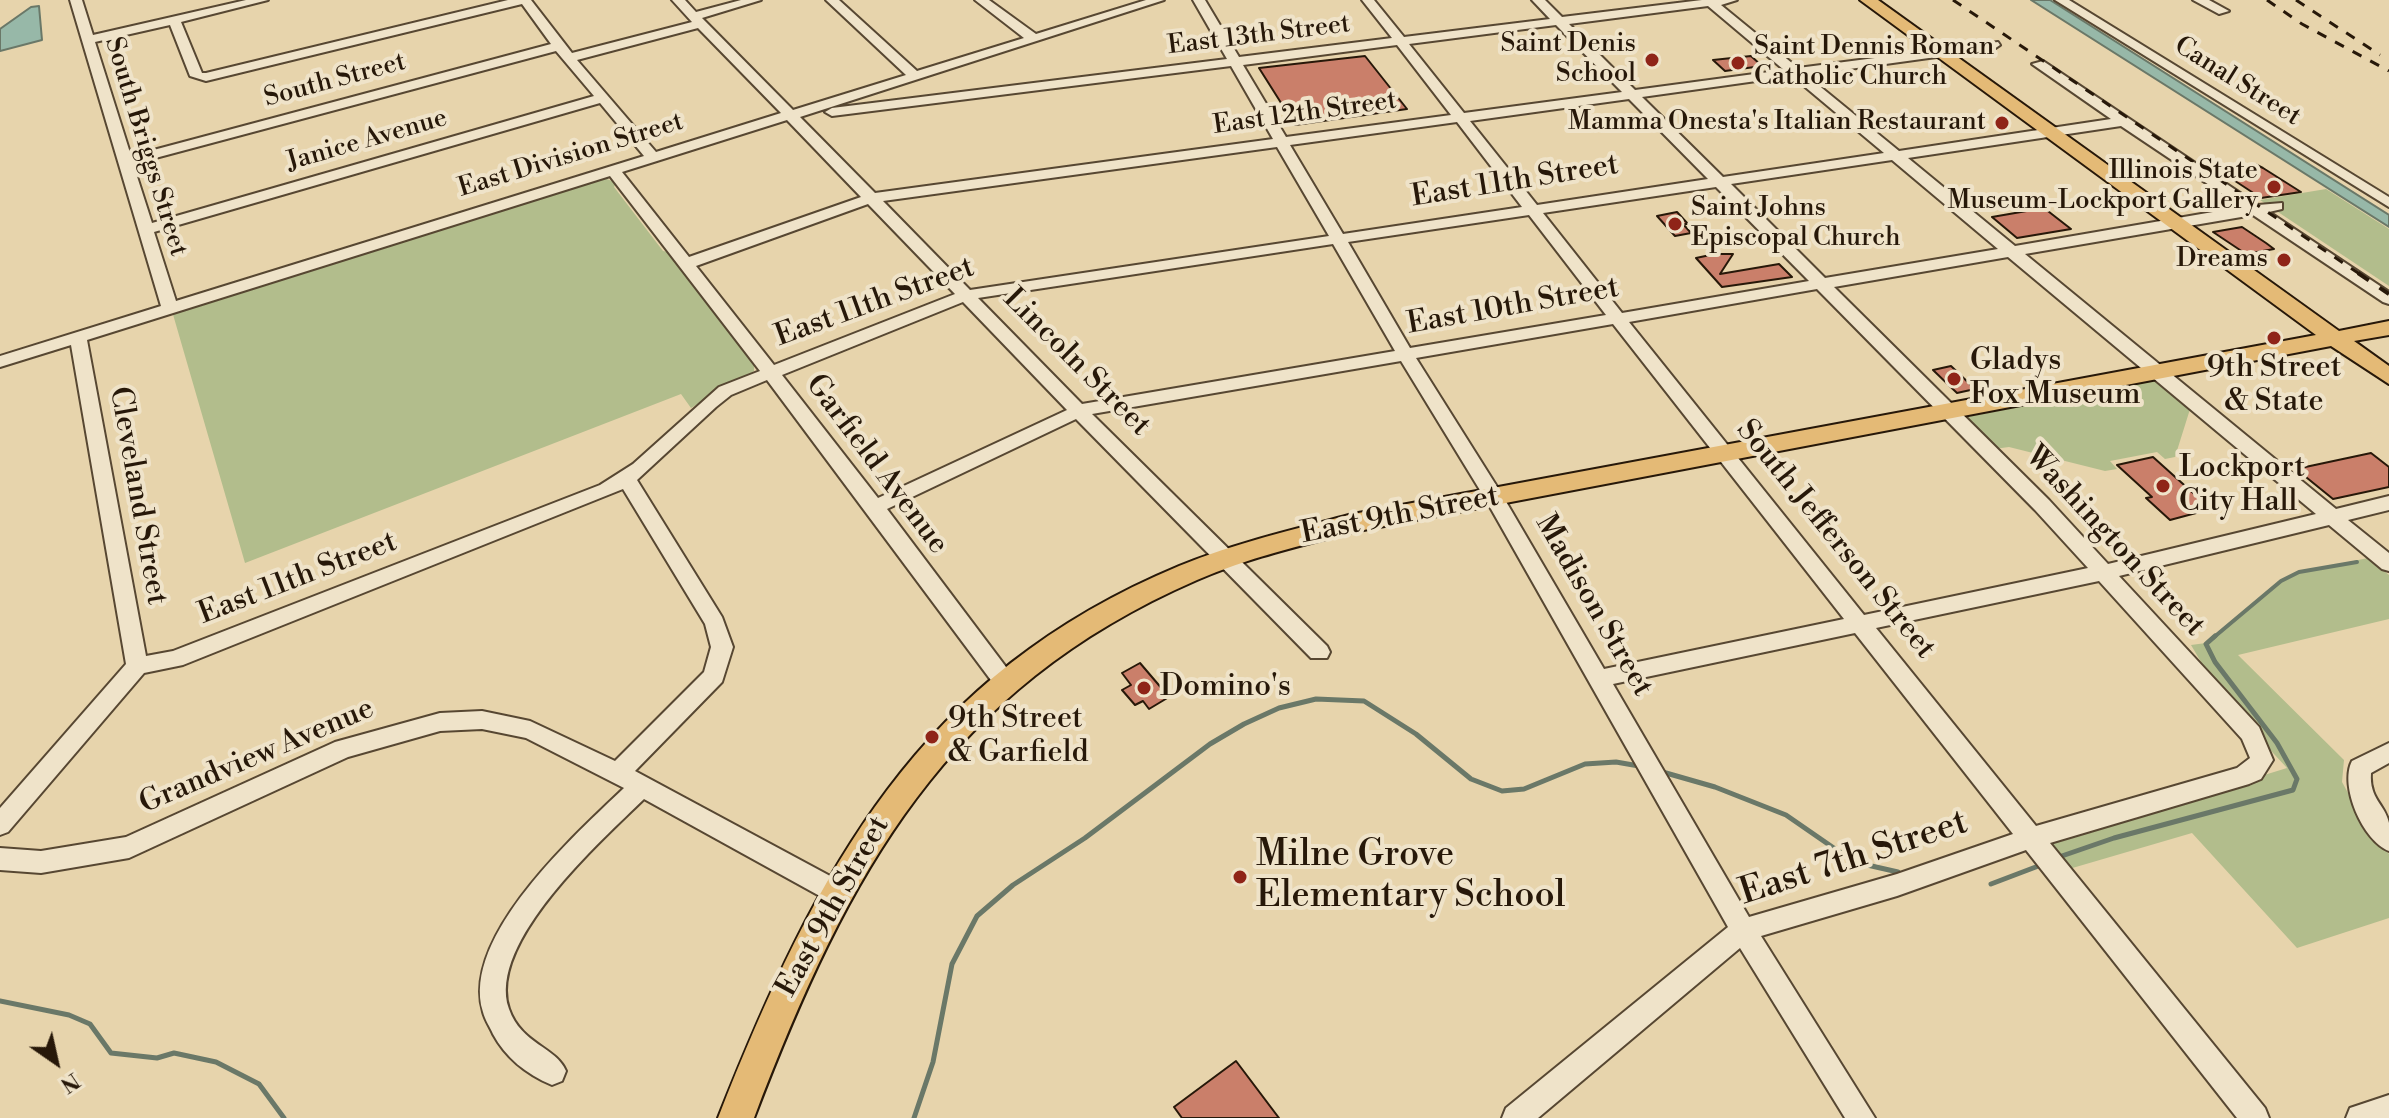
<!DOCTYPE html>
<html>
<head>
<meta charset="utf-8">
<style>
	body { margin:0 }
	#map { position:relative; width:2389px; height:1118px; overflow:hidden; background:#e7d4ac; font-family:"Libre Bodoni",serif }
	canvas { display:block }
	.north { position:absolute; left:16px; top:1022px; width:80px; height:80px; -webkit-text-stroke:6px #efe3c9; paint-order:stroke; rotate:146deg; font-size:22px; font-weight:700; line-height:32px; text-align:center; color:#271809 }
	.north::after { content:''; display:block; margin:auto; width:28px; height:36px; background:#271809; clip-path:polygon(50% 0,100% 100%,50% 72%,0 100%) }
</style>
</head>
<body>
<div id="map">
<canvas width="2389" height="1118"></canvas>
<div class="north">N</div>
</div>
<script>
const context = document.querySelector('canvas').getContext('2d');
context.lineJoin = 'round';
function fillPath(path, color) { context.fillStyle = color; context.fill(path, 'evenodd'); }
function stroke(path, color, width, dash) { context.strokeStyle = color; context.lineWidth = width; context.lineCap = dash ? 'butt' : 'round'; context.setLineDash(dash || []); context.stroke(path); }
function label(font, color, halo, rows, align = 'center') {
  context.font = font + ' "Libre Bodoni",serif'; context.lineWidth = 8; context.setLineDash([]); context.textBaseline = 'middle'; context.strokeStyle = halo; context.fillStyle = color; for (const [text, x, y, turn = 0] of rows) {
    context.save(); context.translate(x, y); context.rotate((+turn || 0) * Math.PI / 180); context.textAlign = isNaN(turn) ? turn : align; if (halo) context.strokeText(text, 0, 0); context.fillText(text, 0, 0); context.restore();
  }
}
const green = new Path2D(`
	M605,178L616,183L614,187L663,251L668,252L754,364V371L691,408L681,394L245,563L172,311Z
	M2326,189L2389,229V286L2260,200Z
	M2159,380L2191,406L2175,457L2165,459L2157,452L2110,461L2117,469L2105,471L2009,447L1994,449L1961,418Z
	M2368,558L2389,575V619L2238,655L2344,760L2342,782L2364,822L2389,854V918L2297,948L2192,833L2069,869L2047,842L2287,768L2196,670L2204,667L2191,645L2206,643L2281,581L2299,572Z`);
const water = new Path2D(`
	M2031,0H2050L2389,215V227Z
	M39,6L42,40L0,51V29L31,7Z`);
const streamFar1 = new Path2D(`
	M2213,638L2281,581L2299,572L2357,562`);
const stream = new Path2D(`
	M1659,771L1715,787L1786,815L1854,862L1898,872
	M2056,858L2114,838L2293,790L2297,779L2277,743L2215,662L2206,644L2215,636
	M1991,884L2041,865
	M0,1001L69,1015L90,1024L111,1053L157,1058L174,1053L216,1062L259,1084L284,1118
	M914,1118L933,1062L952,964L977,916L1013,885L1085,838L1210,744L1244,724L1279,708L1316,699L1364,701L1416,734L1471,779L1502,791L1524,789L1585,764L1616,762L1639,766`);
const building = new Path2D(`
	M1365,56L1407,109L1295,125L1259,68Z
	M1751,56L1762,66L1725,71L1713,60Z
	M2255,164L2263,168L2301,192L2261,198L2226,175L2246,171L2240,167Z
	M2044,208L2071,229L2017,238L1992,217Z
	M1677,212L1688,224H1683L1691,233L1675,236L1657,216Z
	M2242,227L2266,243L2274,249L2246,254L2213,232Z
	M1715,254H1733L1720,274L1779,264L1792,277L1722,287L1696,258Z
	M1951,366L1975,389L1957,393L1933,370Z
	M2371,453L2389,467V487L2333,499L2296,469Z
	M2153,457L2173,475L2211,509L2170,520L2146,498L2152,497L2117,465Z
	M1140,663L1169,697L1149,709L1143,701L1135,705L1122,690L1131,685L1122,673Z
	M1236,1061L1279,1118H1182L1174,1107Z`);
const minor = new Path2D(`
	M70,0H82L93,35L246,0H268L181,22L202,73H206L508,0H531L572,53L692,22L672,0H685L696,12L741,0H761L702,18L793,110L906,75L826,0H839L917,71L1024,38L975,0H989L1036,34L1146,0H1164L800,117L875,193L1273,139L1231,66L832,116L825,112L832,108L1227,59L1193,0H1205L1239,57L1392,38L1362,0H1374L1404,37L1550,19L1532,0H1545L1562,17L1702,0H1737L1721,5L1798,68L1998,42L2000,45L1994,49L1806,75L1899,151L2111,119L2032,64L2043,61L2258,205L2282,203V209L2269,212L2389,292V304L2383,302L2253,215L2025,254L2336,509L2389,496V510L2348,520L2389,553V571L2382,569L2329,525L2119,576L2259,727L2273,760L2261,779L2249,784L2050,843L2265,1108L2269,1118H2237L2026,850L1897,896L1761,936L1875,1118H1845L1740,948L1538,1118H1502L1506,1108L1728,927L1486,500L1401,361L1092,414L1327,646L1330,652L1327,658H1311L1076,419L887,509L1012,675L1015,681L1012,687L1004,690L996,687L767,380L731,395L716,407L637,480L722,617L733,647L722,682L635,771L845,884L848,892L845,900L836,903L827,900L644,799C601,841 486,943 509,1009C521,1044 556,1047 566,1071L562,1081L552,1085C526,1074 506,1058 493,1034C490,1027 485,1020 483,1012C460,937 576,834 624,788L526,738L482,729L440,731L348,757L129,858L41,873L0,870V848L41,851L126,837L335,742L440,713L482,711L530,721L615,761L704,672L711,647L705,624L623,489L183,665L144,673L8,832L0,835V808L126,664L71,345L0,367V356L161,306ZM522,4L551,44L131,156L95,42L170,25L190,76L206,81ZM1708,6L1784,70L1635,90L1569,24ZM1556,25L1622,92L1464,113L1409,44ZM698,28L781,113L656,152L577,60ZM1397,45L1451,115L1286,137L1243,65ZM556,51L594,96L152,223L133,164ZM1792,76L1884,153L1723,177L1642,97ZM1629,99L1708,179L1537,205L1470,121ZM600,103L644,156L176,301L154,232ZM787,120L861,197L689,257L622,172ZM1457,122L1522,207L1343,234L1290,145ZM2121,126L2242,207L2015,246L1908,158ZM1277,147L1329,236L970,290L883,201ZM1892,160L1998,249L1825,278L1731,184ZM610,176L760,371L719,387L633,464L600,485L173,651L146,656L87,340ZM1716,187L1809,281L1622,313L1543,213ZM868,204L955,294L774,365L696,266ZM1529,215L1606,315L1410,348L1348,242ZM1333,244L1395,351L1082,404L978,298ZM2008,257L2316,514L2108,564L2049,500L1834,287ZM1817,289L2035,510L2088,568L1864,615L1629,322ZM963,302L1067,410L878,498L782,375ZM1613,324L1844,619L1604,669L1501,493L1416,358ZM2099,581L2242,739L2250,758L2237,768L2036,826L1876,628ZM1855,633L2013,834L1897,874L1749,917L1613,684Z
	M2055,0H2069L2389,197V207Z
	M2193,0H2209L2229,11L2219,14Z
	M2389,743V763L2371,773C2369,799 2385,804 2389,823C2389,831 2389,842 2389,851C2363,841 2339,786 2352,761Z
	M2389,1095V1118H2346L2350,1108Z`);
const major = new Path2D(`
	M1860,0H1878L2339,331L2389,321V335L2354,341L2389,366V384L2331,346L1353,532C1300,546 1247,558 1197,580C946,689 847,874 754,1118H718C816,870 919,674 1179,566C1235,543 1295,529 1353,514L2316,335Z`);
const railFar1 = new Path2D(`
	M1953,0L2361,275
	M2267,0L2302,24L2389,71
	M2296,0L2380,55`);
const rail = new Path2D(`
	M2358,273L2389,294`);
const markers = [
	[1652,60,8,"#8f2418"],
	[1738,63,8,"#8f2418"],
	[2002,123,8,"#8f2418"],
	[2274,187,8,"#8f2418"],
	[1675,224,8,"#8f2418"],
	[2284,260,8,"#8f2418"],
	[2274,338,8,"#8f2418"],
	[1954,379,8,"#8f2418"],
	[2163,486,8,"#8f2418"],
	[1144,688,8,"#8f2418"],
	[932,737,8,"#8f2418"],
	[1240,877,8,"#8f2418"]
];
const farStreetnames = [
	["East 13th Street",1259,36,-7],
	["South Street",335,81,-15],
	["Canal Street",2237,82,32],
	["East 12th Street",1305,114,-8],
	["Janice Avenue",367,141,-16],
	["South Briggs Street",145,147,73],
	["East Division Street",571,156,-17]
];
const farPoinames = [
	["Saint Denis",1636,45],
	["School",1636,75],
	["Saint Dennis Roman",1754,48,"left"],
	["Catholic Church",1754,78,"left"],
	["Mamma Onesta's Italian Restaurant",1986,123],
	["Illinois State",2258,172],
	["Museum-Lockport Gallery",2258,202],
	["Saint Johns",1691,209,"left"],
	["Episcopal Church",1691,239,"left"],
	["Dreams",2268,260]
];
const streetNames = [
	["East 11th Street",1515,182,-9],
	["East 11th Street",875,303,-20],
	["East 10th Street",1513,307,-10],
	["Lincoln Street",1076,363,45],
	["Garfield Avenue",876,465,53],
	["Cleveland Street",137,496,80],
	["East 9th Street",1400,516,-11],
	["South Jefferson Street",1835,540,51],
	["Washington Street",2114,542,47],
	["East 11th Street",298,579,-21],
	["Madison Street",1593,606,60],
	["Grandview Avenue",257,757,-23],
	["East 9th Street",834,907,-61]
];
const poiNames = [
	["Gladys",1970,362],
	["Fox Museum",1970,396],
	["9th Street",2274,369,"center"],
	["& State",2274,403,"center"],
	["Lockport",2179,469],
	["City Hall",2179,503],
	["Domino's",1160,688],
	["9th Street",948,720],
	["& Garfield",948,754]
];
const nearPoinames = [
	["Milne Grove",1256,856],
	["Elementary School",1256,897]
];
const nearStreetnames = [
	["East 7th Street",1854,859,-18]
];
fillPath(green, '#b2bd8c');
fillPath(water, '#97b8a8');
stroke(water, '#6a7868', 2);
stroke(streamFar1, '#6a7868', 4);
stroke(stream, '#6a7868', 5);
fillPath(building, '#ca7f6a');
stroke(building, '#271809', 2);
stroke(minor, '#574732', 4);
stroke(major, '#271809', 4);
fillPath(minor, '#efe3c9');
fillPath(major, '#e4ba76');
stroke(railFar1, '#271809', 3, [10, 10]);
stroke(rail, '#271809', 4, [13, 13]);
for (const [x, y, r, color] of markers) { const dot = new Path2D(); dot.arc(x, y, r, 0, 2 * Math.PI); context.fillStyle = color; context.fill(dot); stroke(dot, '#efe3c9', 3); }
label('26px', '#271809', '#efe3c9', farStreetnames);
label('26px', '#271809', '#efe3c9', farPoinames, 'right');
label('30px', '#271809', '#efe3c9', streetNames);
label('30px', '#271809', '#efe3c9', poiNames, 'left');
label('36px', '#271809', '#efe3c9', nearPoinames, 'left');
label('36px', '#271809', '#efe3c9', nearStreetnames);
</script>
</body>
</html>
